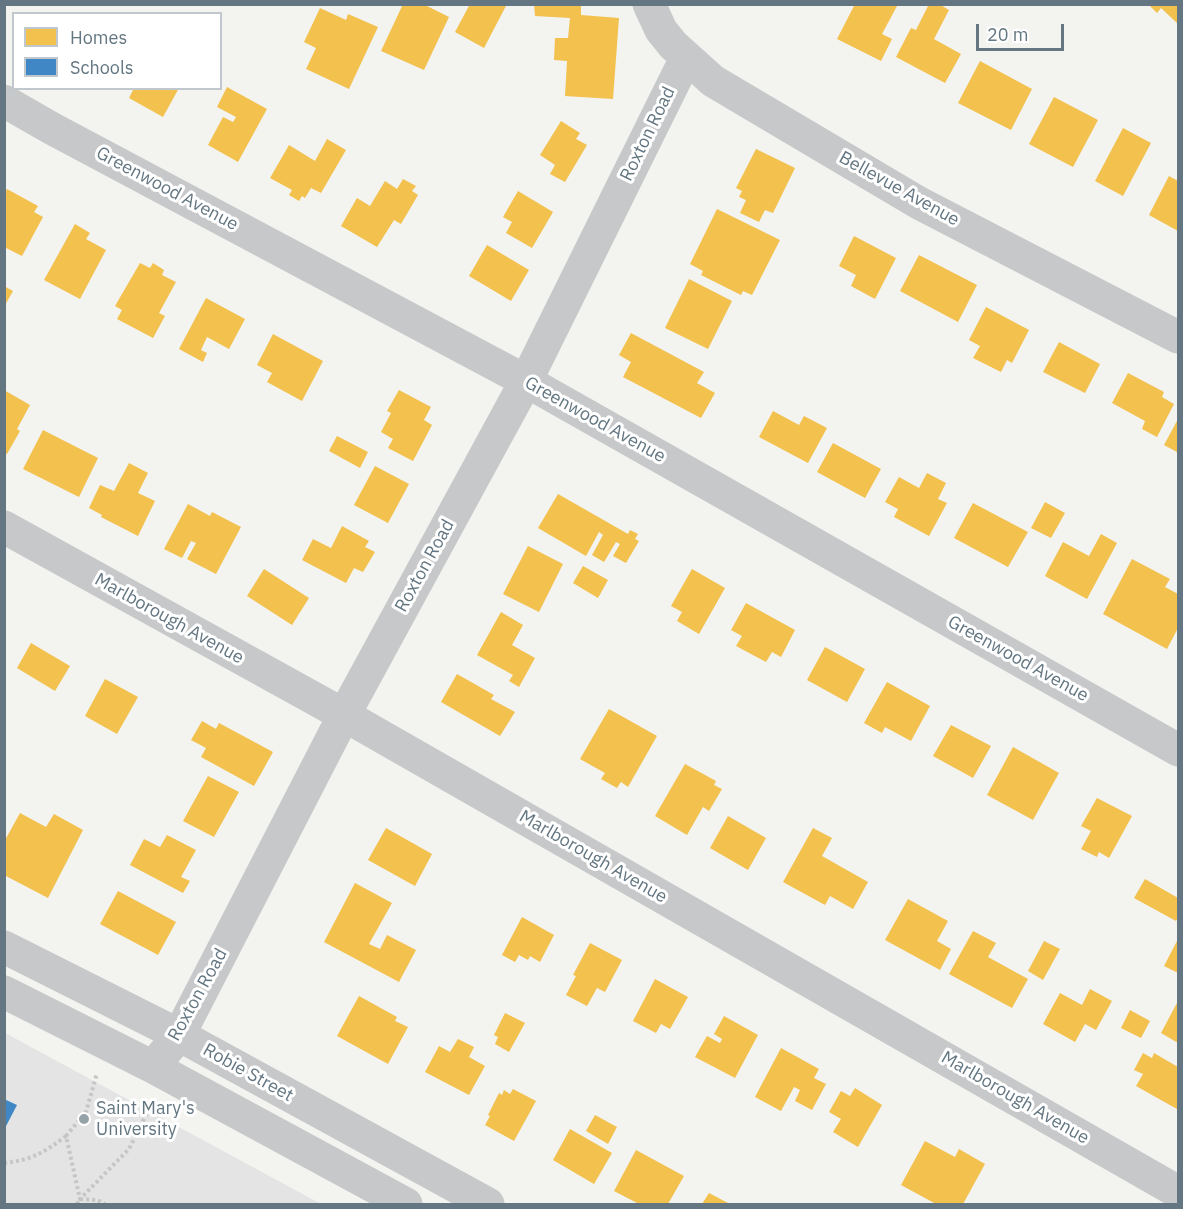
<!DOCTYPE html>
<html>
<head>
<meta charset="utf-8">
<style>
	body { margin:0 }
	#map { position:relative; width:1183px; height:1209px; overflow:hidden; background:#f3f3f0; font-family:"IBM Plex Sans",sans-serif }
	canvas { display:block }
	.frame { position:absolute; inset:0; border:6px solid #637681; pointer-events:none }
	.legend { position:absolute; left:12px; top:12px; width:210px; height:78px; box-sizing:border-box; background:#fff; border:2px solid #c1c8cd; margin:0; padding:8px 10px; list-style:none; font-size:18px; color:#637681 }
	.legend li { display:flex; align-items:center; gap:12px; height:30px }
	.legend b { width:30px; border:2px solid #c1c8cd }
	.scale { position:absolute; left:976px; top:24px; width:88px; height:27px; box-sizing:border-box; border:3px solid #637681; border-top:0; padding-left:8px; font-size:18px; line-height:21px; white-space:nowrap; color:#637681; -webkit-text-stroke:4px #fff; paint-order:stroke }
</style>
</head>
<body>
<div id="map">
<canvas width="1183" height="1209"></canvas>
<div class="frame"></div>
<ul class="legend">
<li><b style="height:16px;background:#f2c14e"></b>Homes</li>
<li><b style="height:16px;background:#3f88c5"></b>Schools</li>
</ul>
<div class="scale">20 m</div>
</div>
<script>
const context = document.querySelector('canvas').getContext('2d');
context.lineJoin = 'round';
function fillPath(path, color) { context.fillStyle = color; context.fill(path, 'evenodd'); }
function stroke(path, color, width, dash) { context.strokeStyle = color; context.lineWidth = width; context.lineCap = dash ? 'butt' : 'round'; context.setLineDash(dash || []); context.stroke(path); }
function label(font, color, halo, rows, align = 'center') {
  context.font = font + ' "IBM Plex Sans",sans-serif'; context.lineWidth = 6; context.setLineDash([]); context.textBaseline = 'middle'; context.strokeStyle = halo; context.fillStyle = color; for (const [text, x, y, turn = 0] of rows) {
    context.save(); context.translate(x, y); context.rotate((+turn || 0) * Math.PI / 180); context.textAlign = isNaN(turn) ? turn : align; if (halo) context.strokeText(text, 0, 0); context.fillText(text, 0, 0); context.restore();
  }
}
const built = new Path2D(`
	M5,1033L321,1204H5Z`);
const homes = new Path2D(`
	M403,4H423L449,17L424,70L381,51Z
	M470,4H507L484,48L455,32Z
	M534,4H581V15L619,18L613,99L565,96L567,61L554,60L555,38H568L570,18L535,16Z
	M855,4L897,6L882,34L892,39L881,61L837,39Z
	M929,4H939L949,10L934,39L961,54L945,83L896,57L911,28L916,30Z
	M1148,4H1178V24L1161,8L1157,13Z
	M320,8L346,20L348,14L378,27L349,89L306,69L316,48L304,42Z
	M980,61L1032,89L1011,130L958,103Z
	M227,87L267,109L238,162L208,145L223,117L233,122L236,117L217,107Z
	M134,88H179L163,117L129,98Z
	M1054,97L1098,120L1073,167L1029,144Z
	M561,121L580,133L576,139L587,145L565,182L550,174L555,165L540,155Z
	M1123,128L1151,143L1123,196L1095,181Z
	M327,139L346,150L321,193L311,188L305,198L302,196L299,201L289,195L292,190L270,178L289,145L315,161Z
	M756,149L795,168L773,213L765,210L759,222L740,213L746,200L739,197L742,191L736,188Z
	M1169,176L1178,181V231L1149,215Z
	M403,179L416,186L412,191L418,195L401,224L394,220L377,247L341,226L357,198L370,206L385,181L397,189Z
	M7,189L38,206L34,212L43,217L22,256L4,247V194Z
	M518,191L553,212L532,248L506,233L512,222L503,217Z
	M717,209L780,240L752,295L743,291L741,295L701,275L703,271L690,264Z
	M75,224L90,233L86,239L106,250L80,299L44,280Z
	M854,236L896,258L875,299L851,286L856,275L839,266Z
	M487,245L529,270L511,301L469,276Z
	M919,255L977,285L958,322L900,291Z
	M140,263L150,268L153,263L164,270L162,275L176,282L159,313L165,316L153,338L117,319L122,310L115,306Z
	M689,279L732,301L708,349L665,328Z
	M4,286L13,291L4,307Z
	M206,298L245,319L229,349L207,337L201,350L207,353L203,362L179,349Z
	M986,307L1029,330L1012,363L1007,360L1001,372L973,358L980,346L969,340Z
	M631,333L704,372L697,383L715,393L701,418L623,377L631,362L619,355Z
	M273,334L323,361L302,401L267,382L272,373L257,365Z
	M1059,342L1100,364L1085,393L1043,372Z
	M1128,373L1164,392L1162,397L1174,404L1157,437L1142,429L1145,421L1112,403Z
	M4,390L30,405L17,429L20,431L7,454L4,453Z
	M399,390L431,407L424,420L432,425L413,461L388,448L393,439L381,432L391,413L387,411Z
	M773,411L799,425L804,416L827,428L808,463L759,437Z
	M1178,419V450L1177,452L1164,445Z
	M43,430L98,458L79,497L23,469Z
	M337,436L368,452L360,468L329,451Z
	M833,443L881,469L865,498L817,472Z
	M129,463L148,473L138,493L155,501L138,536L101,517L102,515L89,508L100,485L114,491Z
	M375,466L409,484L388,523L354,505Z
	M927,473L946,483L938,499L947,503L929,536L894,517L898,509L885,502L899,477L919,488Z
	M558,494L628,534L630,530L638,534L635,539L639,541L626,563L613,556L620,544L616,542L604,562L592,555L603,535L599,532L586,556L538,528Z
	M1045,502L1065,513L1051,538L1031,528Z
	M973,503L1028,532L1008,567L954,538Z
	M188,504L210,516L212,512L241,527L216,574L187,559L196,543L191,541L182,558L164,549Z
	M342,526L369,541L365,547L375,552L363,572L354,568L346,583L302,560L313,539L331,548Z
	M1101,534L1117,543L1087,599L1045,576L1063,542L1089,556Z
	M528,546L563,564L539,612L503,594Z
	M1132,559L1170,579L1165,587L1178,594V628L1167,649L1103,614Z
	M583,566L608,580L598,598L573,583Z
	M264,569L309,598L292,625L247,596Z
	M692,569L725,588L699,634L677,621L682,612L671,606Z
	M746,603L795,630L781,657L772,652L766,662L736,646L742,636L731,630Z
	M501,612L523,625L512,645L535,658L519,687L509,681L513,675L477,655Z
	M31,643L70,666L55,691L17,668Z
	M825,647L865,669L847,702L807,680Z
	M457,674L494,695L491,699L515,712L500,736L441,702Z
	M105,679L138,697L117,734L85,716Z
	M887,682L930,706L911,741L885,727L882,733L864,723Z
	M609,709L657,736L628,787L621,782L617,788L601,779L605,773L580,759Z
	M202,721L216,729L219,723L273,752L254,786L201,757L206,748L191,740Z
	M951,725L991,746L973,778L933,756Z
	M1013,747L1059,773L1033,820L987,795Z
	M685,764L716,781L714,785L722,789L709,811L703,807L687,835L655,816Z
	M208,776L239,792L214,837L183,821Z
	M1097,798L1132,816L1109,858L1099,852L1097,857L1081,849L1091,831L1081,826Z
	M20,813L46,827L54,814L83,830L48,898L4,875V842Z
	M728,816L766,838L748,870L710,848Z
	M386,828L432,854L415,886L368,860Z
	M813,828L832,838L822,856L868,882L853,909L830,896L825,905L783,882Z
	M167,835L196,850L181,877L190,881L183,893L130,865L144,839L160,847Z
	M1145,879L1178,898V917L1176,921L1134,898Z
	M355,883L392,903L369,944L380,949L387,935L416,950L399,982L324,942Z
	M118,891L176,922L158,955L100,924Z
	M908,899L948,921L937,941L951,949L940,970L885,940Z
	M522,917L554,935L540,962L530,956L528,960L519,955L515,962L502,955Z
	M973,931L996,943L988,957L1028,979L1012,1008L949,974Z
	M1178,939V973L1164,966Z
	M1044,941L1060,949L1043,980L1028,971Z
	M590,943L622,960L605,992L597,988L587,1006L566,995L576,976L573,975Z
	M655,979L688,997L670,1029L661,1024L656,1033L633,1021Z
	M1090,989L1112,1001L1096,1030L1085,1024L1075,1042L1043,1024L1060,993L1082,1005Z
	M359,996L397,1017L395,1021L408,1027L388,1064L337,1036Z
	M1178,1001V1043L1161,1033Z
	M1130,1010L1150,1021L1141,1038L1121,1028Z
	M505,1013L525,1023L509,1052L495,1044L498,1037L494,1035Z
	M724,1016L758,1035L735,1078L695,1057L707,1036L720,1043L722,1039L714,1034Z
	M458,1039L474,1047L469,1057L485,1066L469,1095L425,1072L439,1046L450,1052Z
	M781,1048L819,1069L814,1078L826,1084L812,1110L795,1101L800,1090L794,1087L781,1111L755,1097Z
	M1143,1053L1152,1058L1154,1053L1178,1067V1106L1177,1109L1136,1086L1143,1074L1134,1070Z
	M855,1088L882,1105L858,1147L833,1132L841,1119L829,1112L841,1091L850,1096Z
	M513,1089L536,1101L514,1141L485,1125L490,1116L488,1115L499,1093L502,1095L504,1090L510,1094Z
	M595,1115L617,1127L608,1144L586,1131Z
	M570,1129L612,1153L594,1184L553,1160Z
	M925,1141L955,1157L959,1149L985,1164L963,1204H936L901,1185Z
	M636,1150L684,1176L668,1204H639L614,1191Z
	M709,1193L730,1204H702Z`);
const schools = new Path2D(`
	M4,1099L17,1105L4,1130Z`);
const path = new Path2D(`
	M66,1136L86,1112L97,1073
	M4,1163C32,1160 45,1152 66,1136L80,1199L129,1149L152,1103
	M77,1204L80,1199L97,1200L105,1204`);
const street = new Path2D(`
	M649,4L661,30L673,45L713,81L919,203L1178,337
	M4,101L51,128L526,381L1178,750
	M4,527L344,715L1178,1192
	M4,947L179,1035L488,1204
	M4,992L153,1067L406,1204
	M153,1067L179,1035L344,715L526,381L686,58`);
const markers = [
	[84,1119,6,"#95a2a8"]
];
const streetNames = [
	["Roxton Road",648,134,-64],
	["Greenwood Avenue",167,189,28],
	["Bellevue Avenue",899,189,29],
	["Greenwood Avenue",595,420,29],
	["Roxton Road",425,566,-61],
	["Marlborough Avenue",169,619,29],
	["Greenwood Avenue",1018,659,29],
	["Marlborough Avenue",593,857,30],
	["Roxton Road",198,995,-61],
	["Robie Street",248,1073,29],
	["Marlborough Avenue",1015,1098,30]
];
const poiNames = [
	["Saint Mary's",96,1109],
	["University",96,1130]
];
fillPath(built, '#e3e4e3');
fillPath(homes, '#f2c14e');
fillPath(schools, '#3f88c5');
stroke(path, '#c5c6c6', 4, [3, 3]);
stroke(street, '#c7c8c9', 33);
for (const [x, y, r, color] of markers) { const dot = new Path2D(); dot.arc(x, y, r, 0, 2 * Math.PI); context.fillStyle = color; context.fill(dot); stroke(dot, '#fff', 2); }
label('18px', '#637681', '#fff', streetNames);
label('18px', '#637681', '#fff', poiNames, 'left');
</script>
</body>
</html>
